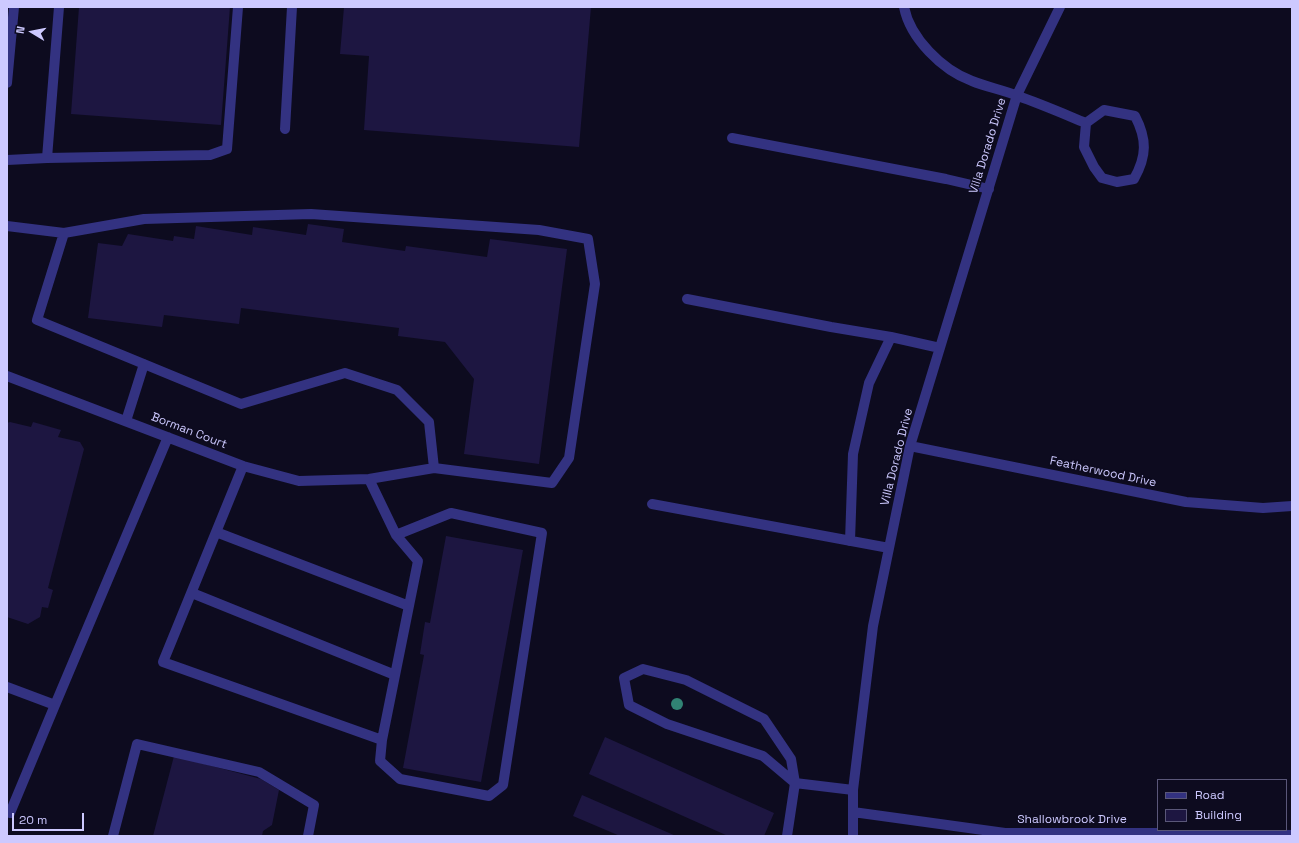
<!DOCTYPE html>
<html>
<head>
<meta charset="utf-8">
<style>
	body { margin:0 }
	#map { position:relative; width:1299px; height:843px; overflow:hidden; background:#0d0b1f; font-family:"Space Grotesk",sans-serif }
	canvas { display:block }
	.frame { position:absolute; inset:0; border:8px solid #cdc9ff; pointer-events:none }
	.legend { position:absolute; left:1157px; top:779px; width:130px; height:52px; box-sizing:border-box; background:#0d0b1f; border:1px solid #5a5779; margin:0; padding:5px 7px; list-style:none; font-size:12px; color:#cdc9ff }
	.legend li { display:flex; align-items:center; gap:8px; height:20px }
	.legend b { width:20px; border:1px solid #5a5779 }
	.north { position:absolute; left:12px; top:12px; width:40px; height:40px; -webkit-text-stroke:3px #0d0b1f; paint-order:stroke; rotate:280deg; font-size:11px; font-weight:700; line-height:16px; text-align:center; color:#cdc9ff }
	.north::after { content:''; display:block; margin:auto; width:14px; height:18px; background:#cdc9ff; clip-path:polygon(50% 0,100% 100%,50% 72%,0 100%) }
	.scale { position:absolute; left:12px; top:813px; width:72px; height:18px; box-sizing:border-box; border:2px solid #cdc9ff; border-top:0; padding-left:5px; font-size:12px; line-height:14px; white-space:nowrap; color:#cdc9ff; -webkit-text-stroke:3px #0d0b1f; paint-order:stroke }
</style>
</head>
<body>
<div id="map">
<canvas width="1299" height="843"></canvas>
<div class="frame"></div>
<ul class="legend">
<li><b style="height:5px;background:#333281"></b>Road</li>
<li><b style="height:11px;background:#1d1641"></b>Building</li>
</ul>
<div class="north">N</div>
<div class="scale">20 m</div>
</div>
<script>
const context = document.querySelector('canvas').getContext('2d');
context.lineJoin = 'round';
function fillPath(path, color) { context.fillStyle = color; context.fill(path, 'evenodd'); }
function stroke(path, color, width, dash) { context.strokeStyle = color; context.lineWidth = width; context.lineCap = dash ? 'butt' : 'round'; context.setLineDash(dash || []); context.stroke(path); }
function label(font, color, halo, rows, align = 'center') {
  context.font = font + ' "Space Grotesk",sans-serif'; context.lineWidth = 3; context.setLineDash([]); context.textBaseline = 'middle'; context.strokeStyle = halo; context.fillStyle = color; for (const [text, x, y, turn = 0] of rows) {
    context.save(); context.translate(x, y); context.rotate((+turn || 0) * Math.PI / 180); context.textAlign = isNaN(turn) ? turn : align; if (halo) context.strokeText(text, 0, 0); context.fillText(text, 0, 0); context.restore();
  }
}
const building = new Path2D(`
	M79,7H230L221,125L71,114Z
	M344,7H591L579,147L364,130L369,56L340,54Z
	M308,224L344,229L342,242L405,251L406,246L487,257L490,239L567,249L539,464L464,454L474,379L445,342L398,336L399,328L241,308L239,324L164,315L162,327L88,318L98,243L122,246L128,234L173,241L174,236L194,239L196,226L252,235L253,227L306,235Z
	M10,422L31,427L33,422L61,430L58,437L80,442L84,449L48,588L53,590L48,608L42,607L40,617L28,624L7,617V423Z
	M446,536L523,550L481,782L403,768L424,655L420,654L425,622L430,623Z
	M605,737L774,813L764,836H728L589,774Z
	M174,756L261,779L279,790L272,825L263,831L262,836H153Z
	M582,795L676,836H620L573,816Z`);
const minor = new Path2D(`
	M904,7C910,38 942,70 972,81C987,87 1003,90 1018,96C1041,104 1064,114 1086,123L1084,147L1094,167L1102,178L1117,182L1134,179C1147,156 1147,139 1135,116L1104,110L1086,123
	M7,83L14,7
	M285,129L292,7
	M732,138L946,179L989,189
	M47,158L59,7
	M7,160L47,158L210,155L227,149L238,7
	M7,226L64,233
	M687,299L831,327L891,337
	M7,376L243,466L299,481L369,479L434,468L429,422L397,390L345,373L241,404L37,320L64,233L144,219L311,214L539,230L588,239L595,284L569,458L552,483L434,468
	M126,421L144,364
	M910,446L1186,502L1263,508L1292,506
	M243,466L163,662L382,740L418,561L396,535L369,479
	M652,504L889,548
	M216,532L409,606
	M850,541L853,454L869,383L891,337L940,348
	M192,593L395,675
	M643,669L686,680L764,719L791,759L795,783L763,756L667,724L629,705L624,678Z
	M7,687L55,705L168,437
	M382,740L380,761L400,779L489,796L503,785L542,533L451,513L396,535
	M7,812L10,813L55,705
	M853,812L1005,833H1177L1292,835
	M113,836L137,744L259,772L314,805L308,836
	M787,836L795,783L853,790
	M853,836V790L873,626L910,446L1017,95L1060,7`);
const trees = [
	[677,704]
];
const streetNames = [
	["Villa Dorado Drive",988,146,-73],
	["Borman Court",189,431,21],
	["Villa Dorado Drive",897,457,-76],
	["Featherwood Drive",1103,472,12],
	["Shallowbrook Drive",1072,820]
];
fillPath(building, '#1d1641');
stroke(minor, '#333281', 10);
context.fillStyle = '#318374';
for (const [x, y] of trees) { context.beginPath(); context.arc(x, y, 6, 0, 2 * Math.PI); context.fill(); }
label('12px', '#cdc9ff', '#0d0b1f', streetNames);
</script>
</body>
</html>
